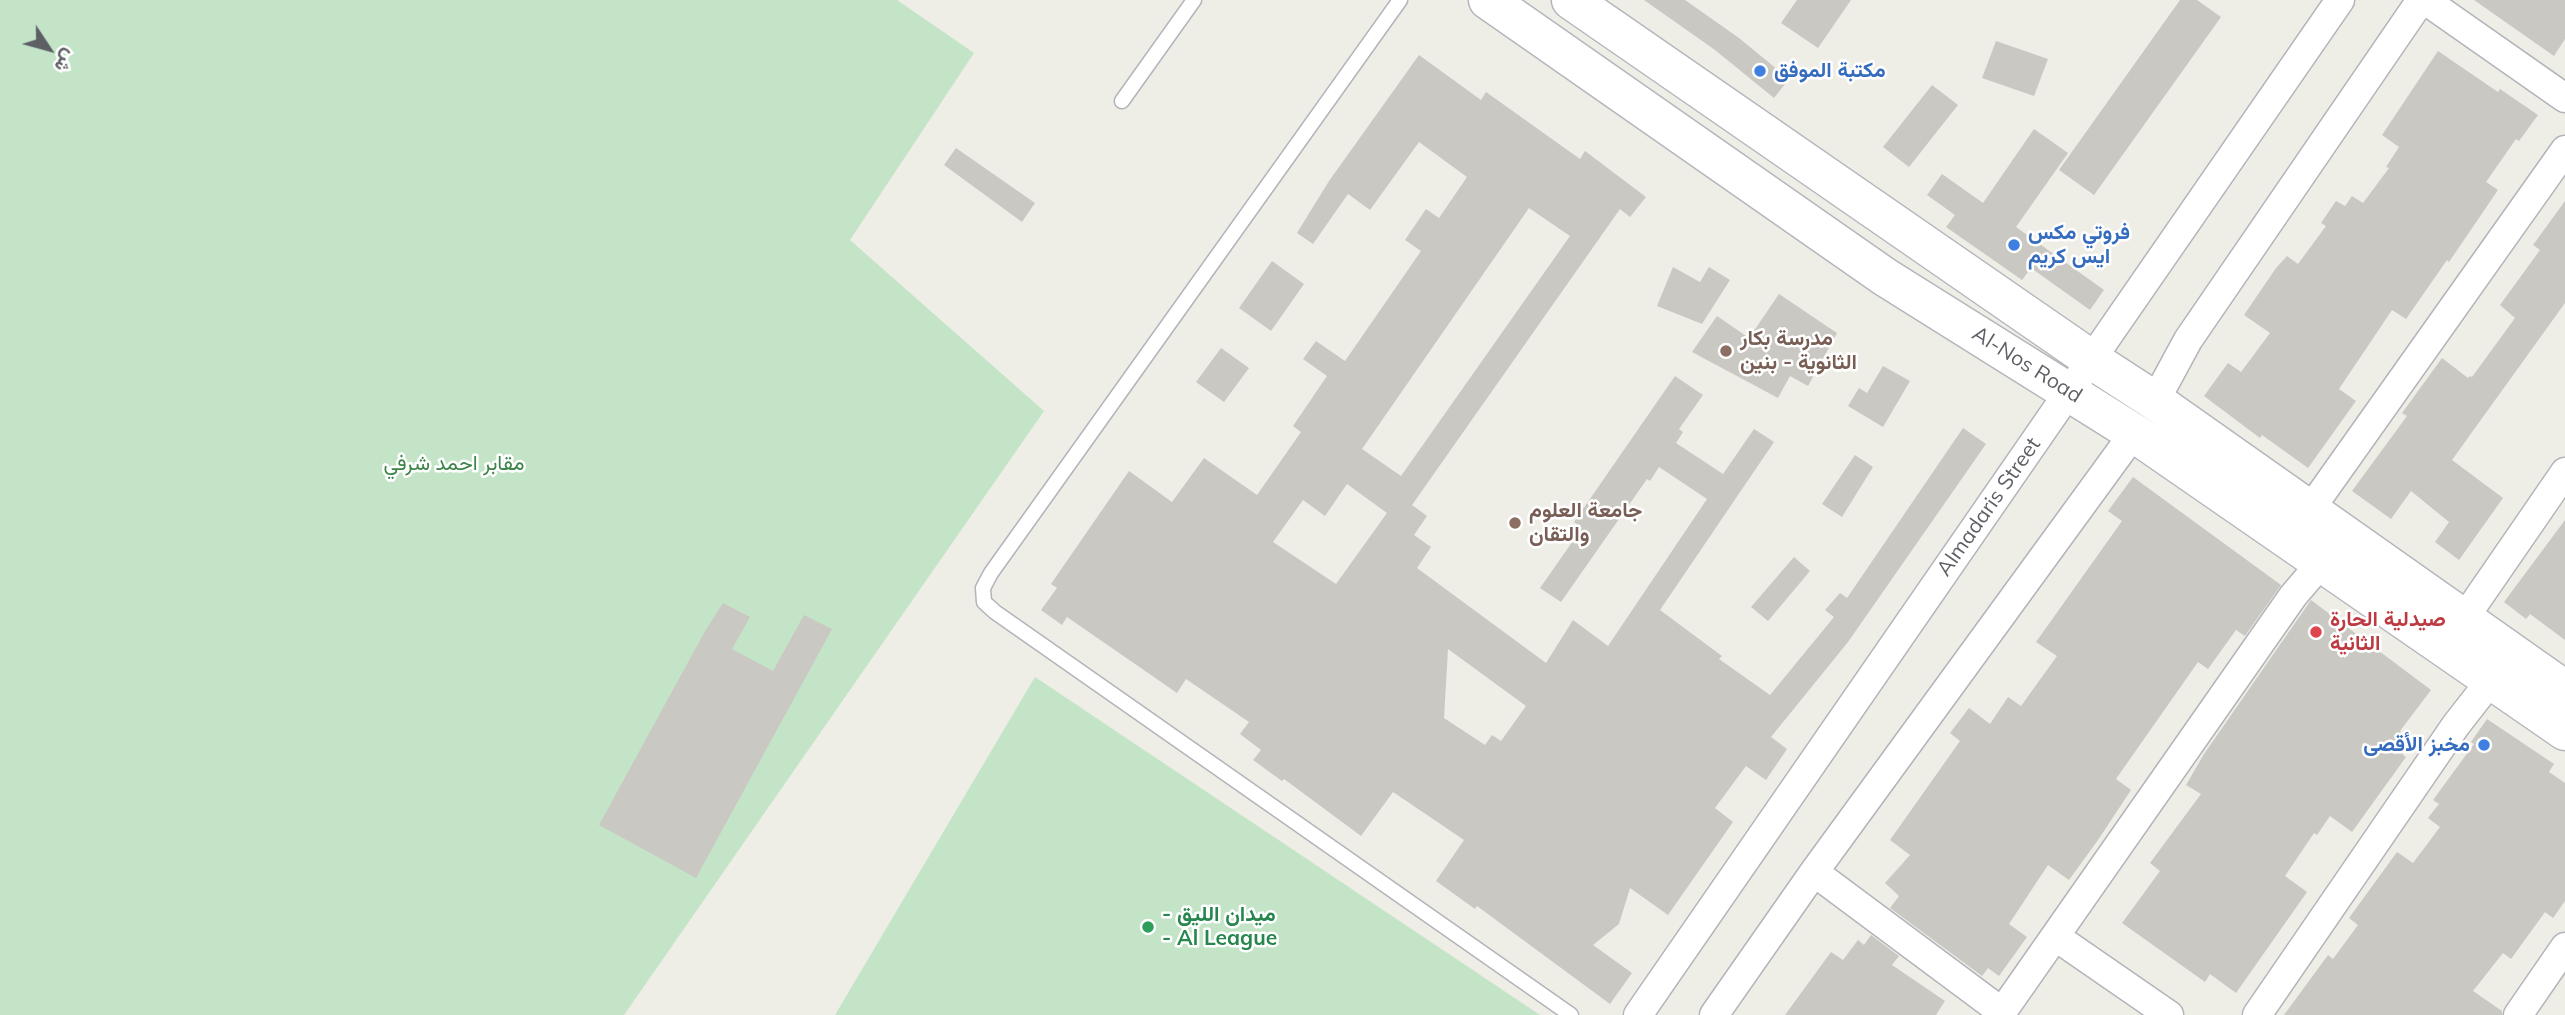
<!DOCTYPE html>
<html>
<head>
<meta charset="utf-8">
<style>
	body { margin:0 }
	#map { position:relative; width:2565px; height:1015px; overflow:hidden; background:#eeede6; font-family:Mulish,Vazirmatn,sans-serif }
	canvas { display:block }
	.north { position:absolute; left:14px; top:14px; width:70px; height:70px; -webkit-text-stroke:5px #fff; paint-order:stroke; rotate:126deg; font-size:19px; font-weight:700; line-height:28px; text-align:center; color:#5d5f65 }
	.north::after { content:''; display:block; margin:auto; width:24px; height:32px; background:#5d5f65; clip-path:polygon(50% 0,100% 100%,50% 72%,0 100%) }
</style>
</head>
<body>
<div id="map">
<canvas width="2565" height="1015"></canvas>
<div class="north">ش</div>
</div>
<script>
const context = document.querySelector('canvas').getContext('2d');
context.lineJoin = 'round';
function fillPath(path, color) { context.fillStyle = color; context.fill(path, 'evenodd'); }
function stroke(path, color, width, dash) { context.strokeStyle = color; context.lineWidth = width; context.lineCap = dash ? 'butt' : 'round'; context.setLineDash(dash || []); context.stroke(path); }
function label(font, color, halo, rows, align = 'center') {
  context.font = font + ' Mulish,Vazirmatn,sans-serif'; context.lineWidth = 5; context.setLineDash([]); context.textBaseline = 'middle'; context.strokeStyle = halo; context.fillStyle = color; for (const [text, x, y, turn = 0] of rows) {
    context.save(); context.translate(x, y); context.rotate((+turn || 0) * Math.PI / 180); context.textAlign = isNaN(turn) ? turn : align; if (halo) context.strokeText(text, 0, 0); context.fillText(text, 0, 0); context.restore();
  }
}
const green = new Path2D(`
	M0,0H897L974,53L850,240L1044,411L624,1015H0Z
	M1035,677L1540,1015H835Z`);
const building = new Path2D(`
	M1644,0H1685L1739,38L1789,79L1774,98L1715,50Z
	M1797,0H1851L1818,48L1781,23Z
	M2180,0H2197L2221,17L2094,195L2059,170Z
	M2474,0H2565V39L2554,56Z
	M1996,41L2048,59L2034,96L1982,78Z
	M2438,51L2498,92L2500,89L2538,115L2519,141L2516,139L2486,182L2498,190L2449,262L2447,260L2406,319L2392,310L2339,389L2356,401L2308,468L2262,435L2260,438L2204,396L2228,363L2241,372L2270,333L2244,315L2276,268L2287,256L2298,264L2326,226L2321,223L2336,201L2345,206L2352,196L2363,203L2389,168L2386,167L2399,147L2382,135Z
	M1419,55L1481,100L1486,92L1580,159L1585,151L1646,197L1630,217L1620,209L1412,505L1427,516L1414,535L1431,547L1417,568L1546,663L1573,620L1608,646L1707,499L1659,467L1650,481L1647,479L1561,602L1540,588L1582,528L1574,522L1675,376L1703,395L1679,429L1683,432L1676,443L1723,474L1754,429L1774,442L1660,610L1722,656L1719,659L1770,695L1834,617L1825,610L1840,593L1847,598L1963,428L1986,444L1848,642L1771,737L1787,749L1766,780L1746,766L1715,808L1733,822L1668,915L1630,888L1619,924L1593,945L1632,973L1610,1004L1477,906L1475,909L1436,881L1464,840L1393,792L1361,836L1284,779L1282,781L1253,760L1261,750L1240,734L1249,722L1186,679L1177,693L1067,617L1062,625L1041,610L1057,588L1051,584L1129,471L1172,502L1204,458L1257,495L1301,432L1293,426L1327,376L1303,359L1316,341L1345,361L1421,251L1405,240L1426,209L1439,218L1467,177L1419,142L1370,210L1348,194L1313,244L1297,233L1329,181ZM1529,208L1570,236L1401,476L1362,449ZM1347,484L1387,513L1336,584L1273,542L1303,500L1325,516ZM1448,649L1526,706L1501,741L1492,735L1485,745L1444,718Z
	M1932,85L1958,105L1909,167L1883,147Z
	M2034,129L2068,153L2016,227L2104,290L2090,310L2031,268L2022,280L1946,227L1955,215L1927,195L1942,174L1983,203Z
	M956,148L1035,203L1022,222L944,165Z
	M2565,201V303L2452,460L2503,498L2459,560L2435,542L2449,522L2411,491L2391,519L2352,491L2407,416L2402,413L2442,358L2468,378L2470,376L2472,377L2515,318L2500,305L2540,250L2533,245Z
	M1272,261L1304,284L1271,331L1239,308Z
	M1673,267L1700,282L1709,267L1730,280L1702,324L1657,306Z
	M1779,294L1837,333L1808,386L1790,376L1778,398L1692,352L1717,316L1749,338Z
	M1221,348L1249,368L1224,402L1196,382Z
	M1883,366L1910,381L1883,427L1848,406L1859,388L1867,393Z
	M1855,455L1873,467L1842,517L1822,504Z
	M2133,477L2281,585L2245,636L2236,630L2208,669L2198,662L2116,779L2131,790L2098,840L2069,880L2048,865L2009,924L2027,937L1999,976L1988,968L1982,976L1890,908L1899,896L1885,883L1910,855L1890,840L1960,741L1950,733L1969,708L1990,724L2008,697L2021,706L2057,656L2036,642L2122,521L2108,511Z
	M2565,520V640L2530,614L2526,619L2504,602Z
	M1794,557L1810,571L1768,621L1751,607Z
	M2311,600L2431,690L2400,731L2406,736L2402,741L2408,745L2402,754L2406,757L2352,832L2330,816L2317,835L2314,833L2285,876L2307,892L2236,993L2210,974L2205,982L2122,923L2160,871L2150,863L2201,794L2186,785L2204,754Z
	M723,603L750,617L732,649L773,671L804,615L832,629L696,878L599,825L704,633Z
	M2487,719L2554,764L2549,772L2565,783V901L2553,918L2545,912L2511,959L2503,953L2473,991L2502,1011V1015H2284L2328,955L2333,959L2358,925L2349,918L2397,852L2413,863L2440,827L2428,818L2439,804L2433,800L2474,744L2471,742Z
	M1871,935L1899,956L1892,965L1945,1001L1936,1015H1785L1831,952L1843,960L1858,940L1864,945Z`);
const lane = new Path2D(`
	M1400,0L991,573L983,588L984,602L995,612L1571,1015
	M1122,101L1194,0`);
const street = new Path2D(`
	M2425,0L2565,98
	M2155,401L2188,340L2421,0
	M2309,511L2565,150
	M2462,617L2472,607L2565,472
	M1814,872L2002,1012
	M2056,937L2169,1015
	M1638,1015L2340,0
	M1714,1015L1814,872L2134,433
	M2000,1015L2293,596L2322,562
	M2257,1015L2456,725L2492,679
	M2518,1015L2565,947`);
const secondary = new Path2D(`
	M1488,0L1885,277L2134,433L2565,731
	M1571,0L2092,360L2155,401L2565,690`);
const markers = [
	[1760,71,7,"#3f7fe0"],
	[2014,245,7,"#3f7fe0"],
	[1726,351,7,"#8d6e63"],
	[1515,523,7,"#8d6e63"],
	[2316,632,7,"#e0444e"],
	[2484,745,7,"#3f7fe0"],
	[1148,927,7,"#2e9e5b"]
];
const shopNames = [
	["مكتبة الموفق",1774,71],
	["فروتي مكس",2028,233],
	["ايس كريم",2028,257],
	["مخبز الأقصى",2470,745,"right"]
];
const educationNames = [
	["مدرسة بكار",1740,339],
	["الثانوية - بنين",1740,363],
	["جامعة العلوم",1529,511],
	["والتقان",1529,535]
];
const streetNames = [
	["Al-Nos Road",2027,365,32],
	["Almadaris Street",1989,507,-55]
];
const parkNames = [
	["مقابر احمد شرفي",454,464]
];
const healthNames = [
	["صيدلية الحارة",2330,620],
	["الثانية",2330,644]
];
const leisureNames = [
	["- ميدان الليق",1162,915],
	["- Al League",1162,939]
];
fillPath(green, '#c4e4c8');
fillPath(building, '#cac8c2');
stroke(lane, '#b3b4b9', 17);
stroke(street, '#b3b4b9', 31);
stroke(secondary, '#b4b6bc', 41);
stroke(lane, '#fff', 14);
stroke(street, '#fff', 28);
stroke(secondary, '#fff', 38);
for (const [x, y, r, color] of markers) { const dot = new Path2D(); dot.arc(x, y, r, 0, 2 * Math.PI); context.fillStyle = color; context.fill(dot); stroke(dot, '#fff', 2.5); }
label('bold 21px', '#366cbe', '#fff', shopNames, 'left');
label('bold 21px', '#785e54', '#fff', educationNames, 'left');
label('21px', '#5d5f65', '#fff', streetNames);
label('21px', '#3d8449', '#fff', parkNames);
label('bold 21px', '#be3a42', '#fff', healthNames, 'left');
label('bold 21px', '#27864d', '#fff', leisureNames, 'left');
</script>
</body>
</html>
